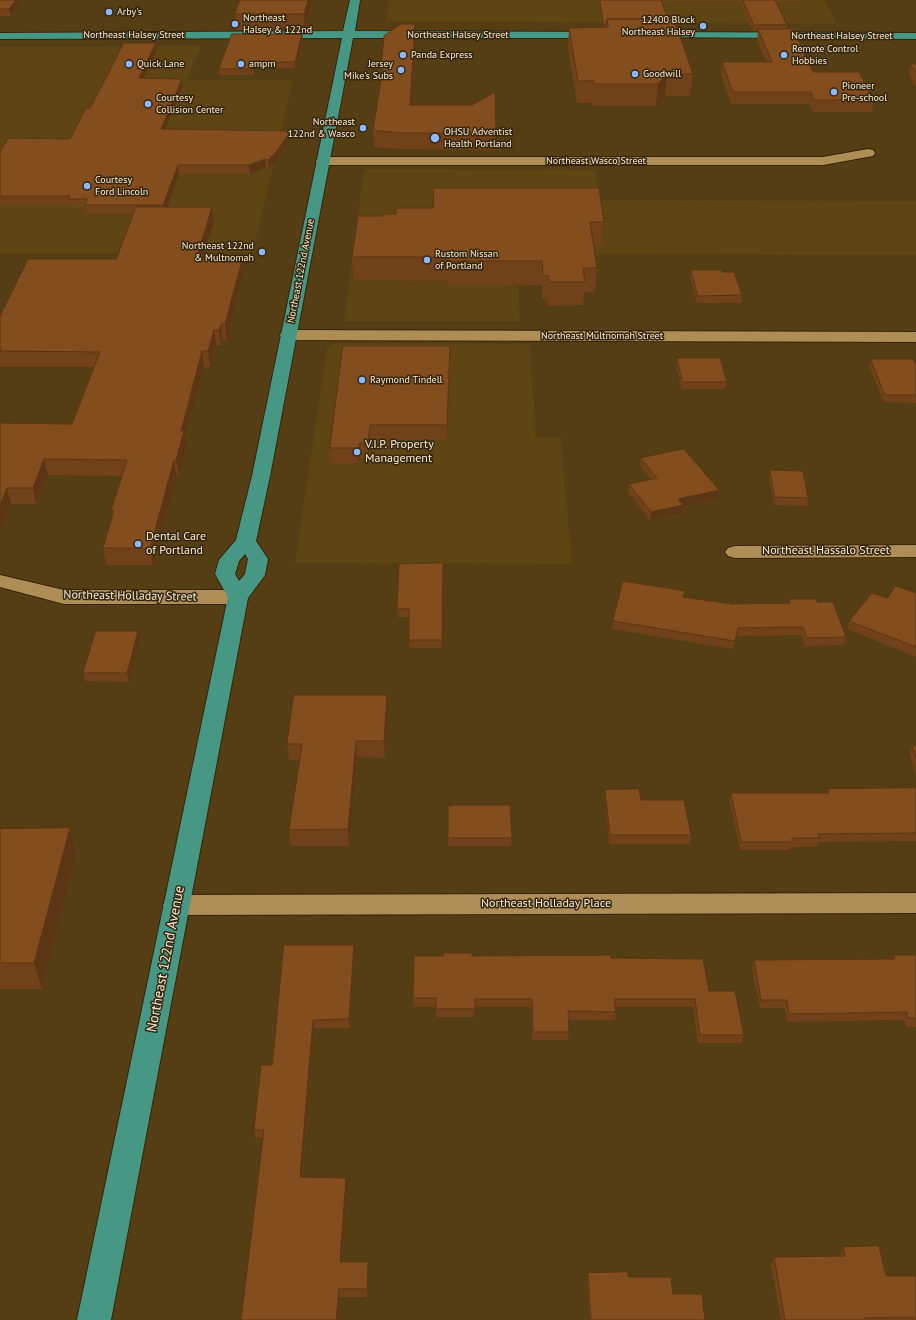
<!DOCTYPE html>
<html>
<head>
<meta charset="utf-8">
<style>
	body { margin:0 }
	canvas { display:block; background:#553d14 }
</style>
</head>
<body>
<canvas width="916" height="1320"></canvas>
<script>
const context = document.querySelector('canvas').getContext('2d');
context.lineJoin = 'round';
function fillPath(path, color) { context.fillStyle = color; context.fill(path, 'evenodd'); }
function stroke(path, color, width, dash) { context.strokeStyle = color; context.lineWidth = width; context.lineCap = dash ? 'butt' : 'round'; context.setLineDash(dash || []); context.stroke(path); }
function label(font, color, halo, rows, align = 'center') {
  context.font = font + ' "PT Sans",sans-serif'; context.lineWidth = 3; context.setLineDash([]); context.textBaseline = 'middle'; context.strokeStyle = halo; context.fillStyle = color; for (const [text, x, y, turn = 0] of rows) {
    context.save(); context.translate(x, y); context.rotate((+turn || 0) * Math.PI / 180); context.textAlign = isNaN(turn) ? turn : align; if (halo) context.strokeText(text, 0, 0); context.fillText(text, 0, 0); context.restore();
  }
}
const built = new Path2D(`
	M389,0H824L837,24L386,21Z
	M201,46L187,80H293L253,252L0,254V47Z
	M364,169L595,170L600,200L916,201V255L517,254L520,321H344Z
	M341,343L530,344L536,438H561L572,564L295,563L327,348L333,344Z`);
const minor = new Path2D(`
	M868,149L873,150L875,153L873,156L823,165H323L318,164L316,161L318,158L323,157H823Z
	M288,330L916,332V342L288,340L282,338L280,335L282,332Z
	M916,545V557L735,558L728,556L725,552L728,548L735,546Z
	M0,575L64,590H238L245,592L248,597L245,602L238,604H64L0,587Z
	M916,893V913L176,915L167,912L163,905L167,898L176,895Z`);
const major = new Path2D(`
	M350,0H360L355,31L599,32L603,33L605,35L603,37L599,38H353L270,476L256,541L268,559L265,575L248,598L111,1320H77L228,597L215,574L219,560L236,540L252,476L342,38L0,39V33L343,31ZM245,554L248,559L245,574L239,581L235,574L239,561Z
	M649,32L916,33V39L645,37L643,35L645,33Z`);
const wall = new Path2D(`
	M0,0H22L11,16H0Z
	M313,0L305,30H236L235,14Z
	M599,0H799V1H776L787,25V29L813,72L874,100L872,112H813L809,104H731L721,74L722,62H766L757,40L758,31H753L740,1H662L668,19L693,74L690,96H665L656,106H593L592,103H577L568,49L569,28L603,27Z
	M302,34L303,40L295,68H256L254,75H220L219,69Z
	M416,40L412,105L496,133V150L401,149L374,147L373,130L381,75V67Z
	M157,50L144,78L182,79L183,86L165,129L291,131V140L276,161L269,168L266,167L250,174H179L167,207H212L214,221L202,260H242L243,274L227,340H222L221,345H216L210,367H204L185,437L187,447L179,476H177L153,565H107L103,548L113,517L111,511L122,476L48,475L36,504H11L1,529H0V423L72,424L94,367H0V316L116,259L134,214H86L85,207H70V205H0V152L70,139L90,108Z
	M911,64H916V87L909,75Z
	M396,214L604,222L602,245H593L597,268L595,292H584L583,305L548,306L547,299H542V285L448,284V281L354,280L352,257L383,216Z
	M691,270L722,272L742,295L741,303H697L690,277Z
	M677,358L727,382L725,389H682L676,365Z
	M871,359L916,364V403L884,402L869,366Z
	M450,361L447,440H370L368,458H360L359,463H331L330,448Z
	M641,458L719,490L718,498L683,506L682,513L650,520L628,492L629,484L651,479L640,466Z
	M770,470L808,498L807,506L774,505L769,478Z
	M443,571L442,648H409V617H397V609Z
	M685,591L684,597L732,604L789,603V599L817,602L846,637L844,645L805,646L802,635L736,636L733,649L612,629L613,621Z
	M916,593V657L848,629L849,621L887,598Z
	M138,631L140,640L129,682L85,681L83,673Z
	M388,712L385,758L357,757L349,846H291L289,830L300,760H289L287,744Z
	M912,746H916V773L910,754Z
	M916,788V841L818,842L817,847H791L790,850H740L730,802L731,793H827L828,789Z
	M605,790L641,800L691,835L690,844H609L605,798Z
	M448,806L512,838L511,846H448Z
	M70,828L76,854L42,989H0V829Z
	M354,953L350,1028H314L302,1177L346,1178L347,1186L342,1262H368V1270L367,1297H339L338,1320H241L263,1138H255L254,1130L272,1065Z
	M894,955H916V1027H906L904,1020L787,1022L785,1008H760L752,969L754,960L893,959Z
	M472,956L611,958L709,991L744,1035L742,1043H698L693,1007H615L616,1012L615,1020H568L569,1032L568,1040H532L531,1007H475L474,1017H436V1007H413V998Z
	M843,1247L886,1276L916,1320H781L771,1265L774,1257L841,1256L840,1255Z
	M588,1273L628,1277L673,1294L705,1320H590L587,1281Z`);
const shadedWall = new Path2D(`
	M16,0H22L11,16L9,9Z
	M308,0H313L305,30L304,14Z
	M415,24L416,40L411,121L410,105Z
	M302,34L303,40L295,68V62Z
	M156,43L157,50L140,86L139,78Z
	M256,62V68L254,75L253,69Z
	M667,74L665,96L656,106L658,84Z
	M182,79L183,86L162,137L161,129Z
	M291,131V140L276,161L269,168L268,160Z
	M265,159L266,167L250,174L249,165Z
	M178,165L179,174L165,214L163,205Z
	M212,207L214,221L198,274L196,260Z
	M242,260L243,274L227,340L225,324Z
	M221,324L222,340L221,345L219,330Z
	M214,330L216,345L210,367L208,351Z
	M450,346V361L447,440V425Z
	M202,351L204,367L185,437L187,447L179,476L176,460L181,431Z
	M370,425V440L368,458V443Z
	M359,443L360,458L359,463Z
	M44,459L48,475L36,504L33,488Z
	M174,460L177,476L153,565L150,548Z
	M7,488L11,504L1,529L0,526V505Z
	M719,490L718,498L683,506L682,513L650,520L651,512L678,499Z
	M138,631L140,640L129,682L127,673Z
	M387,695L388,712L385,758L384,741Z
	M356,741L357,757L349,846L348,829Z
	M70,828L76,854L42,989L34,963Z
	M354,945V953L350,1028L349,1019Z
	M313,1020L314,1028L301,1185L300,1177Z
	M346,1178L347,1186L341,1270L340,1262Z
	M339,1289V1297L338,1320H336Z`);
const building = new Path2D(`
	M0,0H16L9,9H0Z
	M240,0H308L304,14H235Z
	M600,0H661L668,19H607L606,25H604Z
	M743,0H775L787,25H754Z
	M607,19H674L693,74H667L658,84H594V81H578L569,28L608,27Z
	M401,24H415L410,105H472L495,92L496,133H400L373,130L383,67H381L384,36Z
	M758,29H793L813,72H859L874,100H814L811,92H733L722,62H772Z
	M232,34H302L295,62H256L253,69H219Z
	M124,43H156L139,78L182,79L161,129L291,131L276,152L268,160L265,159L249,165H178L163,205H85L87,199H68L70,196H0V152L8,138L70,139L86,108H90Z
	M911,64H916V72Z
	M434,188H599L604,222H590L597,268H583L585,282H549L548,276L543,275L542,261H448V257H352L358,216H383V214H396V208H433Z
	M136,207H212L196,260H242L225,324H221L219,330H214L208,351H202L181,431H184L176,460H174L150,548H103L114,511H111L127,460L44,459L33,488H7L0,505V423L72,424L100,352L0,351V316L28,259H116Z
	M691,270H722V272H734L742,295L698,296Z
	M343,346H450L447,425H370L368,443H359V448H330Z
	M677,358H720L727,382H683Z
	M871,359H913L916,364V395H885Z
	M684,449L719,490L678,499L683,505L651,512L629,484L657,478L641,458Z
	M770,470L803,471L808,498L775,497Z
	M443,563L442,640H409V609H397L399,564Z
	M623,581L685,591L683,597L732,604L790,603L789,599H816L817,602H833L846,637L807,638L803,627L738,628L735,641L613,621Z
	M896,586L916,593V647L849,621L872,593L887,598Z
	M96,631H138L127,673H83Z
	M294,695H387L384,741H356L348,829L289,830L302,744H287Z
	M912,746H916V757Z
	M916,788V833L818,834L819,838H792V842H741L731,793H829L828,789Z
	M639,789L641,800H684L691,835H610L605,790Z
	M452,805H510L512,838H448V806H452Z
	M70,828L34,963H0V829Z
	M284,945H354L349,1019L313,1020L300,1177L346,1178L340,1262H368L367,1289H339L336,1320H241L264,1130H254L261,1065H272Z
	M443,953H472V956L610,955L611,958L703,959L709,991H735L744,1035H700L695,999H614L616,1012L568,1011L569,1032H533L532,999H475V1009H436V998H413L414,956H443Z
	M894,955H916V1018H908L907,1012L789,1014L787,1000H761L754,960L894,959Z
	M879,1246L886,1276H916V1320H914L913,1317L864,1318V1320H785L774,1257L845,1256L843,1247Z
	M628,1272V1277H671L673,1294H702L705,1320H591L588,1273Z`);
const markers = [
	[109,12,4,"#8db9fc"],
	[235,24,4,"#8db9fc"],
	[703,26,4,"#8db9fc"],
	[403,55,4,"#8db9fc"],
	[784,55,4,"#8db9fc"],
	[129,64,4,"#8db9fc"],
	[241,64,4,"#8db9fc"],
	[401,70,4,"#8db9fc"],
	[635,74,4,"#8db9fc"],
	[834,92,4,"#8db9fc"],
	[148,104,4,"#8db9fc"],
	[363,128,4,"#8db9fc"],
	[435,138,5,"#8db9fc"],
	[87,186,4,"#8db9fc"],
	[262,252,4,"#8db9fc"],
	[427,260,4,"#8db9fc"],
	[362,380,4,"#8db9fc"],
	[357,452,4,"#8db9fc"],
	[138,544,4,"#8db9fc"]
];
const farPoinames = [
	["Arby's",117,12],
	["Northeast",243,18],
	["Halsey & 122nd",243,30],
	["12400 Block",695,20,"right"],
	["Northeast Halsey",695,32,"right"],
	["Remote Control",792,49],
	["Hobbies",792,61],
	["Panda Express",411,55],
	["Quick Lane",137,64],
	["ampm",249,64],
	["Jersey",393,64,"right"],
	["Mike's Subs",393,76,"right"],
	["Goodwill",643,74],
	["Pioneer",842,86],
	["Pre-school",842,98],
	["Courtesy",156,98],
	["Collision Center",156,110],
	["Northeast",355,122,"right"],
	["122nd & Wasco",355,134,"right"],
	["OHSU Adventist",444,132],
	["Health Portland",444,144],
	["Courtesy",95,180],
	["Ford Lincoln",95,192],
	["Northeast 122nd",254,246,"right"],
	["& Multnomah",254,258,"right"],
	["Rustom Nissan",435,254],
	["of Portland",435,266],
	["Raymond Tindell",370,380]
];
const farStreetnames = [
	["Northeast Halsey Street",134,35],
	["Northeast Halsey Street",458,35],
	["Northeast Halsey Street",842,36],
	["Northeast Wasco Street",596,161],
	["Northeast 122nd Avenue",301,271,-79],
	["Northeast Multnomah Street",602,336]
];
const poiNames = [
	["V.I.P. Property",365,445],
	["Management",365,459],
	["Dental Care",146,537],
	["of Portland",146,551]
];
const streetNames = [
	["Northeast Hassalo Street",826,551],
	["Northeast Holladay Street",130,596,1],
	["Northeast Holladay Place",546,904]
];
const nearStreetnames = [
	["Northeast 122nd Avenue",166,959,-79]
];
fillPath(built, '#5f4414');
stroke(minor, '#362508', 2);
stroke(major, '#362508', 2);
fillPath(minor, '#ae8d57');
fillPath(major, '#469784');
fillPath(wall, '#714219');
fillPath(shadedWall, '#5c3614');
fillPath(building, '#834d1d');
stroke(building, '#5c3614', 1);
for (const [x, y, r, color] of markers) { const dot = new Path2D(); dot.arc(x, y, r, 0, 2 * Math.PI); context.fillStyle = color; context.fill(dot); stroke(dot, '#332610', 1.5); }
label('10px', '#fdebd0', '#332610', farPoinames, 'left');
label('10px', '#fdebd0', '#332610', farStreetnames);
label('12px', '#fdebd0', '#332610', poiNames, 'left');
label('12px', '#fdebd0', '#332610', streetNames);
label('14px', '#fdebd0', '#332610', nearStreetnames);
</script>
</body>
</html>
